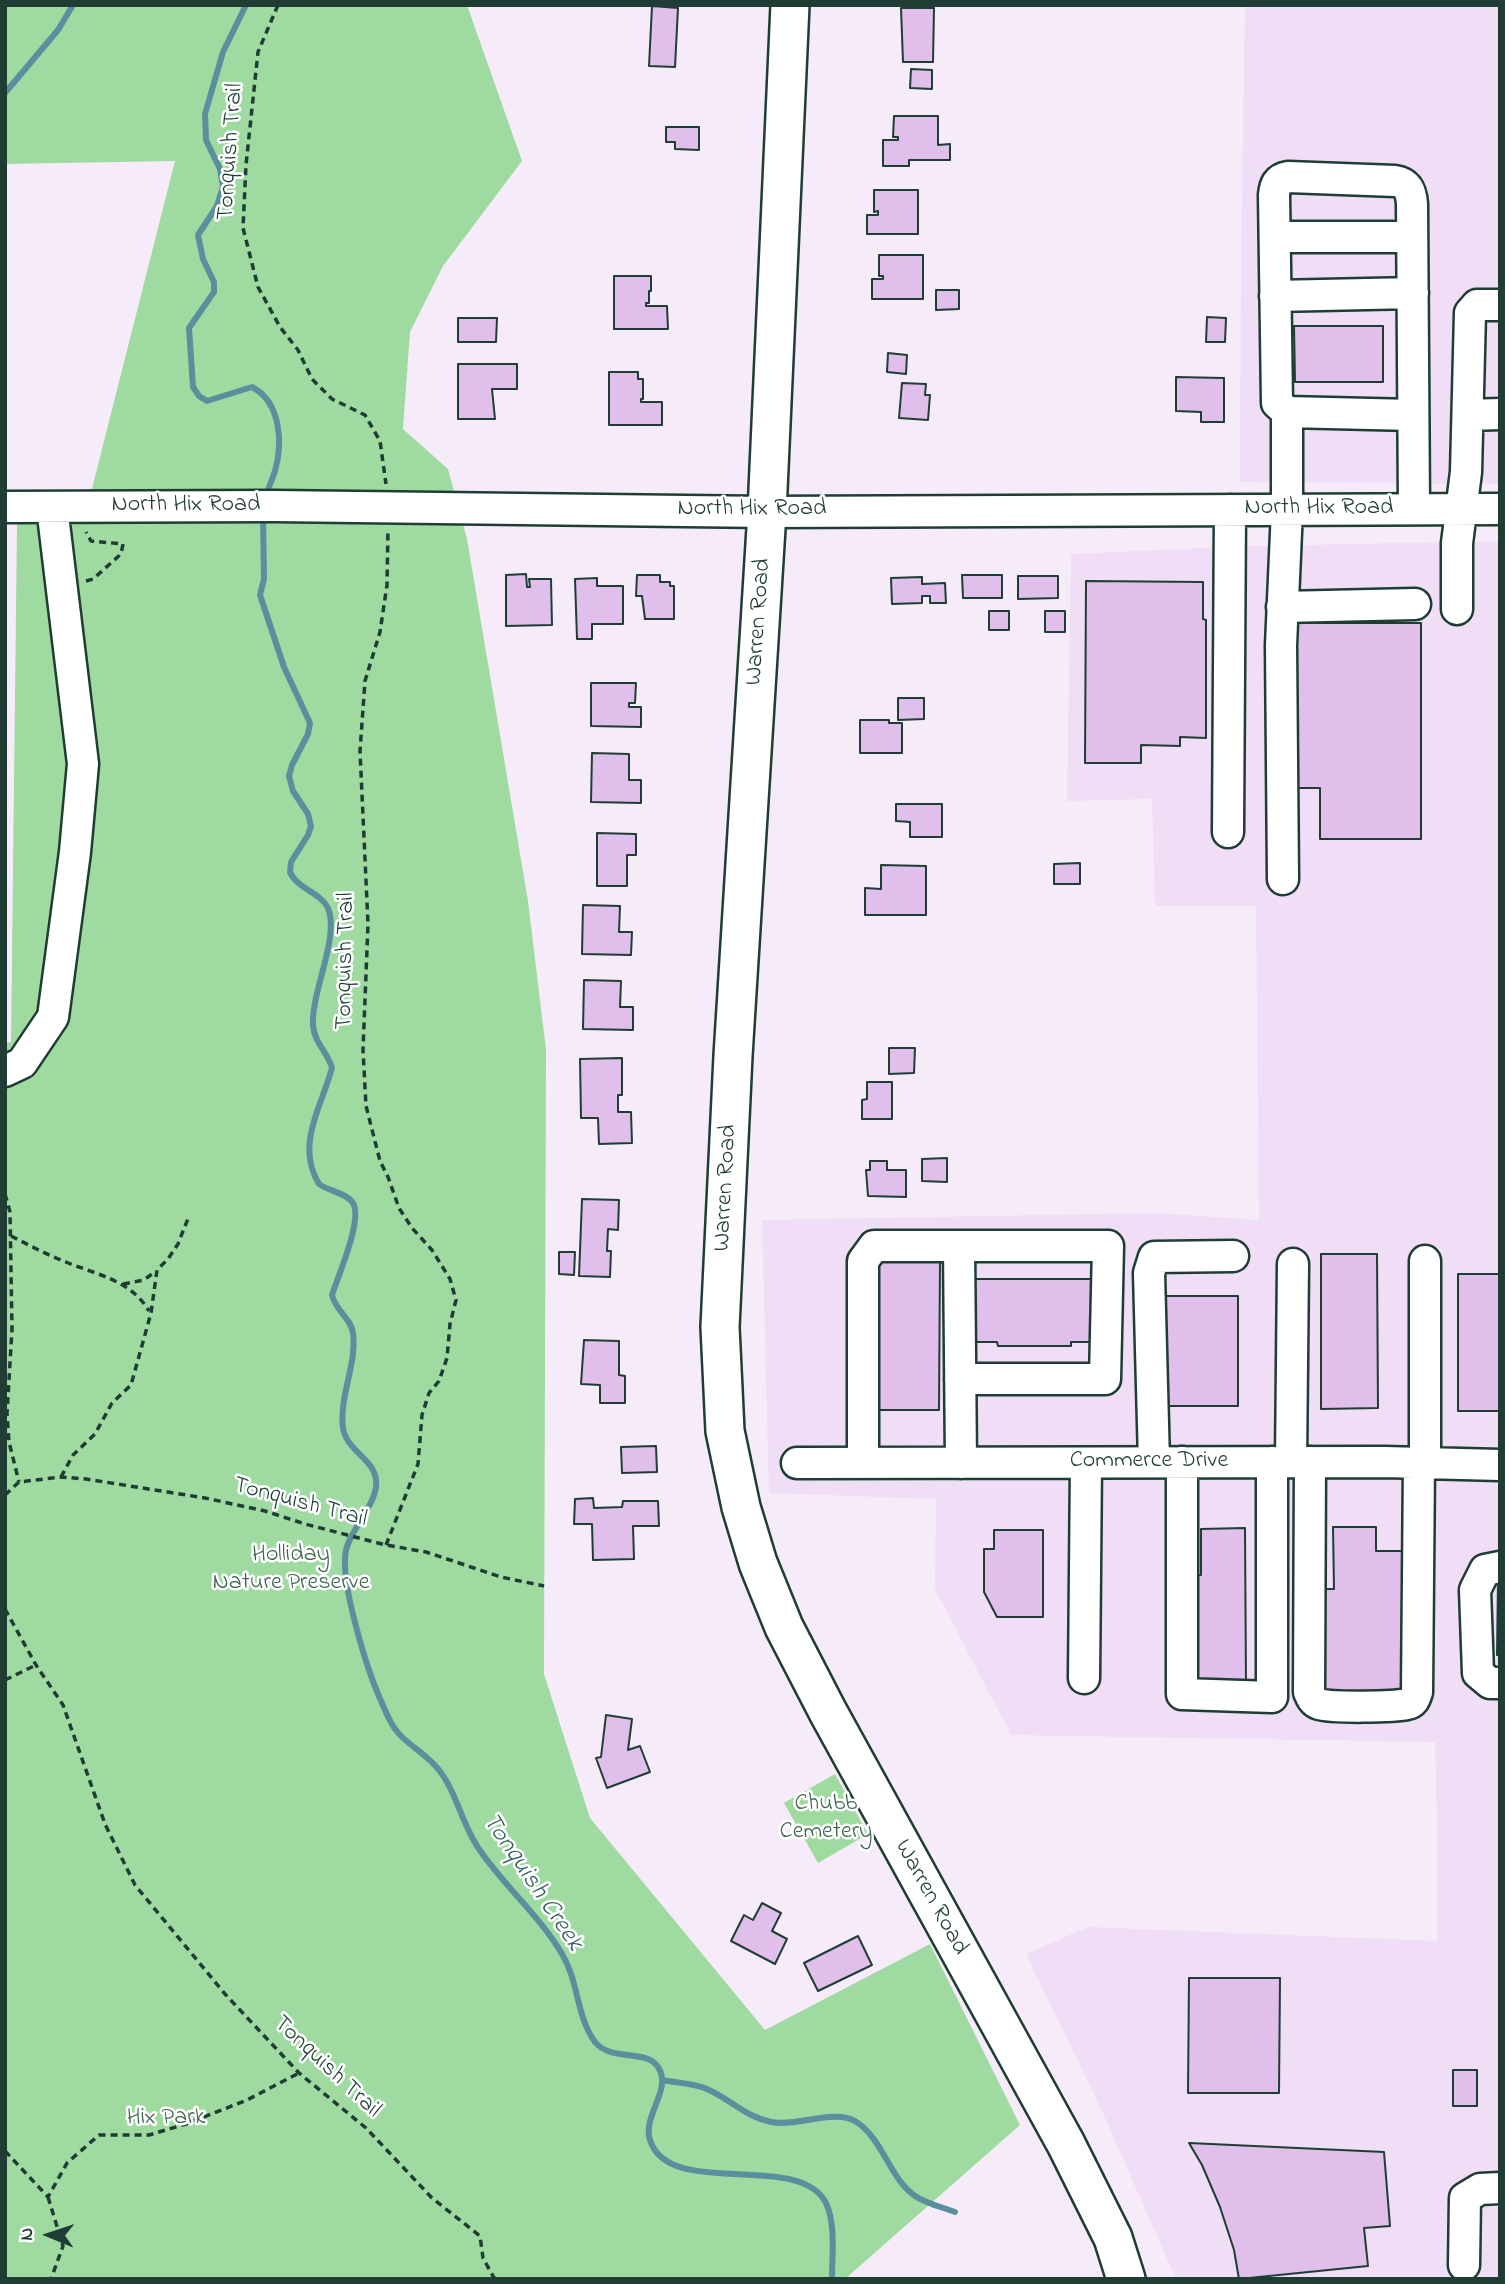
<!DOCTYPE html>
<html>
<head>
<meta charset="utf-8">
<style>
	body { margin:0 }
	#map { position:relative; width:1505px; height:2284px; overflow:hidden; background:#f6ecf9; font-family:"Indie Flower",sans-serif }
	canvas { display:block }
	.frame { position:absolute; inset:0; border:7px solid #1f3d34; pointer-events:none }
	.north { position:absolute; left:14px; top:2200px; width:70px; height:70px; -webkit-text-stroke:5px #fff; paint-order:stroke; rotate:272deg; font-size:19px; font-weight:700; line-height:28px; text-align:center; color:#1f3d34 }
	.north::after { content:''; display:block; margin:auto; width:24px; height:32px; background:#1f3d34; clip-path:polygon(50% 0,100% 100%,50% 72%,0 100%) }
</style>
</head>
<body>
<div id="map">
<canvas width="1505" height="2284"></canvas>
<div class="frame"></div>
<div class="north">N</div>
</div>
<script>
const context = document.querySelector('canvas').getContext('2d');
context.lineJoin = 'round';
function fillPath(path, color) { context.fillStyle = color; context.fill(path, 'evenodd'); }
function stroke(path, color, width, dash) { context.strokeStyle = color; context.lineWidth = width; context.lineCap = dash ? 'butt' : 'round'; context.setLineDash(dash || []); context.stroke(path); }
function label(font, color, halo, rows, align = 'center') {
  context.font = font + ' "Indie Flower",sans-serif'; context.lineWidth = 5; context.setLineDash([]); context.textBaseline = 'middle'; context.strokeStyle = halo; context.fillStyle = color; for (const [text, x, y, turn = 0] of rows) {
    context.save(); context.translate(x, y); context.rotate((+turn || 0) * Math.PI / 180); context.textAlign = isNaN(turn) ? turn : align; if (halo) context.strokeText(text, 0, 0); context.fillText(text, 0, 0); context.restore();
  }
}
const built = new Path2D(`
	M1245,5H1500V484L1240,482L1241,264Z
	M1500,541V2279H1176L1101,2109L1026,1954L1088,1927L1437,1941V1821L1435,1742L1011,1735L935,1589L936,1499L769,1493L762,1220L1156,1213L1259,1220L1256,906H1155L1152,799L1067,801L1071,554L1252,546Z`);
const green = new Path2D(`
	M5,5H467L522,161L443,266L410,332L403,429L448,469L467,539L528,901L546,1050L544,1674L590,1818L765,2030L930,1944L1020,2125L845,2279H5V1043L11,1042L17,524H83L175,161L5,164Z
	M835,1774L868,1834L818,1863L784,1803Z`);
const stream = new Path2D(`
	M246,5L223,52L205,114L206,140L220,169L223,186L217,206L198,235L203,259L214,282V292L189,328L193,387L199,396L207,401L252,387C281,402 283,443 275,471C272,480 268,489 265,498
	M5,93L58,30L73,5
	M263,515L264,579L260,595L284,667L310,723L308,734L292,765L289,776L293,791L308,814L311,826L308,835L291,862L290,872C297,889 320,892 328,908C340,936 311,993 313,1025C314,1043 328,1052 332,1068C322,1106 295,1144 319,1184C328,1191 347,1193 353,1203C363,1220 338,1276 332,1295C335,1310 351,1318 353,1333C357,1365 339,1396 343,1428C346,1450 374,1459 376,1480C379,1502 351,1528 346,1550C339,1581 368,1673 382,1703C387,1715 392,1727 401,1736C413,1748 428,1756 439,1770C457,1793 462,1825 479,1849C504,1886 539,1915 562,1954C579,1982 576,2016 595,2042C611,2062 647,2049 658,2067C673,2089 642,2116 650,2140C669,2200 799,2150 826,2203C836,2225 832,2255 832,2279
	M662,2080C677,2083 696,2083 709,2090C731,2100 746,2117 771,2122C797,2127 834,2109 855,2121C883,2138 889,2178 915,2196C927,2204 942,2207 955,2212`);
const building = new Path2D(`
	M652,6L678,8L675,67L649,66Z
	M901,8H934L933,62H903Z
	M911,69L932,70V89L910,88Z
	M894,116H938V145L950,144V160H909V166H883V140H898V137H893Z
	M666,127H699V150L675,149V142H666Z
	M874,190H918V234H867V215H878V211L874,212Z
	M879,255H923V299H872V279H883V276H879Z
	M614,276H651V291H649V303H646V306H667L668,329H614Z
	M936,290H959V309L936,310Z
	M1207,317L1226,318L1225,342H1206Z
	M458,318H497L496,342H458Z
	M1294,326H1383V382H1295Z
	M888,353L907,355L906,374L887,372Z
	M458,364H517V389H492L495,419H458Z
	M609,372H638V379H643V399H641V402H662V425H609Z
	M1176,377L1224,378V422H1201V412L1176,411Z
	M902,383L926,384L925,395H930L928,420L899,418Z
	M526,574L527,587H530L529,579H551L552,625L506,626V575Z
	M637,575H660V582H670V586H674V619H645L642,596H636Z
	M962,575H1002V598H963Z
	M1018,576H1058V598L1018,599Z
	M922,577V584L945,583L946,603H930V596H922V603L892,604L891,578Z
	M597,578V586H623V624H592V639H577L575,579Z
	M1086,581L1203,582V619L1206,620V738L1180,737V746L1141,745V763H1085Z
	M989,611H1009V630H989Z
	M1045,611H1065V632H1045Z
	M1292,623H1421V839H1320V788H1292Z
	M591,683H636L635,703H629V707H641V727L591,726Z
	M898,698H924V719L898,720Z
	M860,720H889V723H902V753H860Z
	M592,753L629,754V780H641V803L591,802Z
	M896,804H942V837H910V822L896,821Z
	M597,833L636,834V855H627V886H597Z
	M1080,863V884H1054V864Z
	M881,865L926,866V915H865V888L881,889Z
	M583,905L620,906L619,932H632L631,955L582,954Z
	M584,980L621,981L620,1007H633V1030L583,1029Z
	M889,1048H915L914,1073L889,1074Z
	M622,1058V1095H618V1112H631L632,1143L599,1144L598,1118H581L580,1059Z
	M867,1082H892V1119H862V1100L867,1099Z
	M947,1158V1182L922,1181V1159Z
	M870,1161H887V1170H906V1197L868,1196L866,1170H870Z
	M582,1199L619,1200L618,1230L608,1229L607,1251H611L610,1277L579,1276Z
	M559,1252H575L574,1275L559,1274Z
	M1321,1254H1377L1378,1408L1321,1409Z
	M886,1258H940L939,1410H875L876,1266Z
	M1458,1274H1500V1411H1458Z
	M973,1279H1094V1342H1071V1346H998L997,1342H974Z
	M1164,1296H1238V1406H1164Z
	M584,1340L619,1341V1375L625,1376V1403H600V1385L581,1384Z
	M656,1446L657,1472L622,1473L621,1447Z
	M593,1498L594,1508L622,1507L623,1501H658L659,1526H633L634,1559L593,1560L592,1524H574L575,1499Z
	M1333,1527H1376V1551H1405L1406,1692H1320L1319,1589H1334Z
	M1245,1528L1246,1685H1188L1187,1575H1201V1529Z
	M994,1530H1043V1617H997L984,1592V1549H994Z
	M1498,1582H1500V1655H1497Z
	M606,1715L632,1719L628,1750L640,1746L650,1772L607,1788L596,1758L601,1757Z
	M762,1903L781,1913L772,1931L787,1939L775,1964L731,1941L744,1915L753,1920Z
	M858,1936L872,1965L818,1991L804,1963Z
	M1189,1978H1280L1279,2093H1188Z
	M1453,2070H1477V2106H1453Z
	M1189,2143L1384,2152L1390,2226L1364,2228L1368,2266L1239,2279L1234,2250L1220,2207L1202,2165Z`);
const path = new Path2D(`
	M278,5L258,52L246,165L243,228L258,287L280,327L298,350L312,379L332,399L365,415L380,441L386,484
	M86,581L93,579L121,554L123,544L91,541L86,532
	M5,1194L10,1212L12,1329L7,1414L9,1442L19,1482
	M11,1236C29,1245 47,1255 66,1262C97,1275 131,1280 149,1311
	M123,1284L144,1280L156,1271
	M61,1477L73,1455L95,1434L112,1403L131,1385L151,1313L157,1270L168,1259L178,1244L189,1216
	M5,1495L19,1482L61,1477L86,1479L205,1498L265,1511L305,1524L386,1545L426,1552L501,1577L544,1586
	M386,1545L418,1464L422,1415L429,1393L439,1381L447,1358L450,1324L456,1300L450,1279L432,1250L412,1228L399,1208L388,1177L380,1161L366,1106L363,1050L368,924L360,751L365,681L380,632L387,585L388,530
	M5,1609L36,1665L63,1705L105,1824L135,1885L225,1994L299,2073L366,2128L432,2198L480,2236L483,2258L494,2278L500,2279
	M5,1680L36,1665
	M5,2151L48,2197L67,2163L99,2135H149L186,2124L247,2100L299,2073
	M48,2197L63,2246L51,2279`);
const minor = new Path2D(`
	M1275,237H1412
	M1275,296L1413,293
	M1413,415L1287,412L1277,403L1274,195C1275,185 1277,179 1288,177L1395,181C1408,183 1411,191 1412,204L1414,509
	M1468,415L1500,414
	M5,507L274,506L767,512L1500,509
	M1282,607L1415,604
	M1457,609V543L1466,472L1470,313L1477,305H1500
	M1228,832L1230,510
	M1283,879L1281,645L1287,510V412
	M5,1071L22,1063L53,1017L75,852L83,764L52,507
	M959,1246L961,1463
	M1154,1462L1149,1273L1154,1257L1233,1256
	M1182,1462V1694L1272,1697V1462
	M1291,1462L1293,1264
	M1310,1462L1309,1692C1311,1697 1313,1702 1319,1704C1331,1708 1395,1707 1407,1704C1414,1703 1415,1698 1417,1692L1419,1463
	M797,1463L1384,1462L1500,1465
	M863,1463V1261L874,1246H1108L1105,1379H960
	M1425,1463V1261
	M1500,1567L1485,1570L1475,1590L1478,1673L1490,1683H1500
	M1084,1678L1086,1463
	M1464,2265L1465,2198L1480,2189L1500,2188`);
const major = new Path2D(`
	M790,5L767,512L733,1056L720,1327L725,1431L741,1507L758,1563L784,1627L828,1712L1066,2144L1113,2238L1126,2279`);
const streetNames = [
	["Tonquish Trail",232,152,-86],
	["North Hix Road",186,506],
	["North Hix Road",1319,509],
	["North Hix Road",752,510],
	["Warren Road",760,622,-86],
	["Tonquish Trail",347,961,-89],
	["Warren Road",727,1188,-87],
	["Commerce Drive",1149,1462],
	["Tonquish Trail",300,1504,15],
	["Warren Road",930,1898,61],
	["Tonquish Trail",326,2068,43]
];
const parkNames = [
	["Holliday",291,1556],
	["Nature Preserve",291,1584],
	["Chubb",826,1805],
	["Cemetery",826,1833],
	["Hix Park",166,2119]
];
const waterNames = [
	["Tonquish Creek",531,1883,56]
];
fillPath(built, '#efdef5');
fillPath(green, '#9fdaa0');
stroke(stream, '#5a8f9d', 6);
fillPath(building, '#e0bfeb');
stroke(building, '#1f3d34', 2);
stroke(minor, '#1f3d34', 35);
stroke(major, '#1f3d34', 42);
stroke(path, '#1f3d34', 3.5, [7, 5]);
stroke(minor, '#fff', 30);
stroke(major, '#fff', 37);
label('24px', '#1f3d34', '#fff', streetNames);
label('24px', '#3f644f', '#fff', parkNames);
label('italic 26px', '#385f60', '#fff', waterNames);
</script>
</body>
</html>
